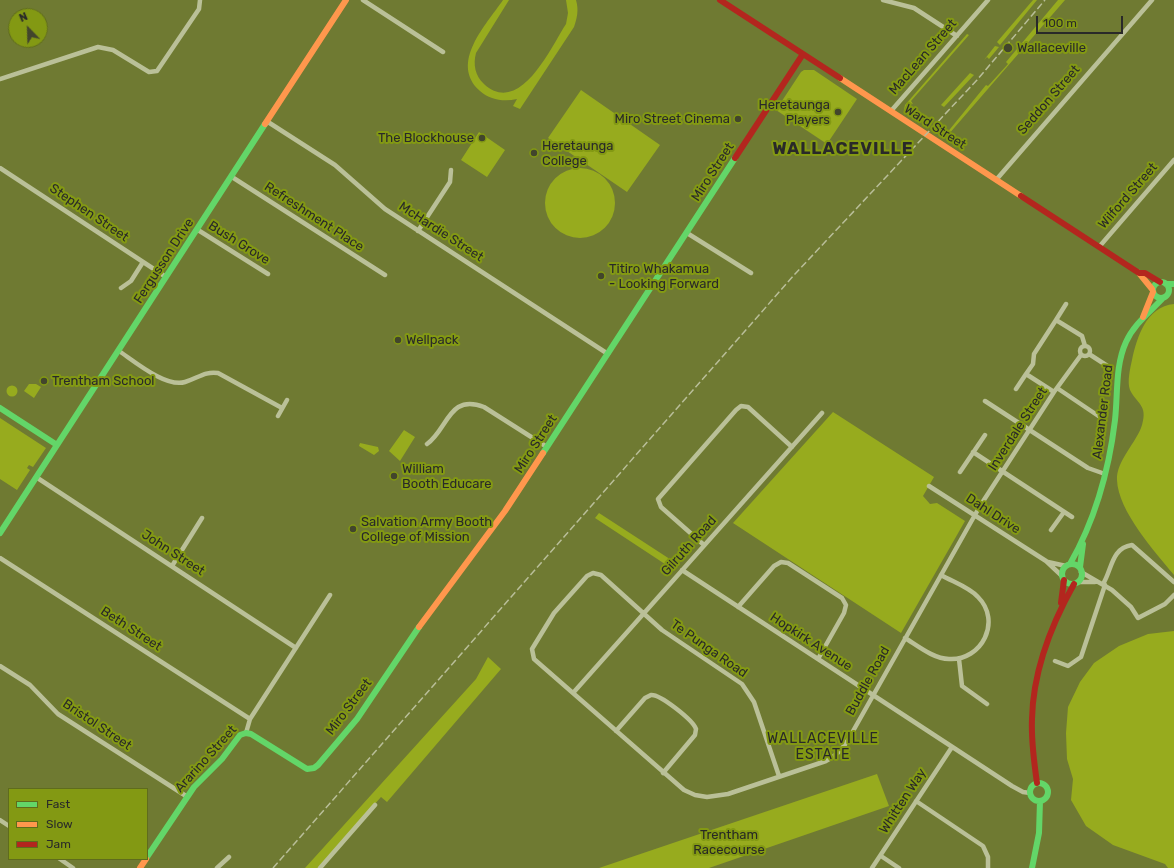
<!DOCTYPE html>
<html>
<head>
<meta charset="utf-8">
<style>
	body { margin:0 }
	#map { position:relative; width:1174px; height:868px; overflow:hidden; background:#6f7a32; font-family:Rubik,sans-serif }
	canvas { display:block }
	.legend { position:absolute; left:8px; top:788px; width:140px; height:72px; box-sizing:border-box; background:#839913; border:1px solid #5f6c1c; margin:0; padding:5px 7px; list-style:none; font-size:12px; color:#292929 }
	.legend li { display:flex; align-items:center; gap:8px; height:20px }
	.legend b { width:20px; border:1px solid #5f6c1c }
	.north { position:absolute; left:8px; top:8px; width:40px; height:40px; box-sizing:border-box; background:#839913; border:1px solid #5f6c1c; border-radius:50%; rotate:337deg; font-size:11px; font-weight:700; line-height:16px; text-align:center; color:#292929 }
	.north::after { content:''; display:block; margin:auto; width:14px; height:18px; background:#42452c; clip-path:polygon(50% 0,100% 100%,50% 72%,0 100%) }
	.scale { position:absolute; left:1036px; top:16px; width:87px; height:18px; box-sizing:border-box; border:2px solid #292929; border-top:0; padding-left:5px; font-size:12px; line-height:14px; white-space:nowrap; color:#292929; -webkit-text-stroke:3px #839913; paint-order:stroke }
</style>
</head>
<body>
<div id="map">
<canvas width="1174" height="868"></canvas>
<ul class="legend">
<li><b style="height:5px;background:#63d668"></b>Fast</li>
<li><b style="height:5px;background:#ff974d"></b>Slow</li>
<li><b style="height:5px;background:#b3261e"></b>Jam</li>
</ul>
<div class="north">N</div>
<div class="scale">100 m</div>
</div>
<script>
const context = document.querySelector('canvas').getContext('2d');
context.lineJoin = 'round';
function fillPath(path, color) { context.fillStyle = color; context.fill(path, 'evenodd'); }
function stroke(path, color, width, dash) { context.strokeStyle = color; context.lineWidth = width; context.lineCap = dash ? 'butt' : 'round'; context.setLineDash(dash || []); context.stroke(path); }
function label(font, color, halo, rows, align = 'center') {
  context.font = font + ' Rubik,sans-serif'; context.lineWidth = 4; context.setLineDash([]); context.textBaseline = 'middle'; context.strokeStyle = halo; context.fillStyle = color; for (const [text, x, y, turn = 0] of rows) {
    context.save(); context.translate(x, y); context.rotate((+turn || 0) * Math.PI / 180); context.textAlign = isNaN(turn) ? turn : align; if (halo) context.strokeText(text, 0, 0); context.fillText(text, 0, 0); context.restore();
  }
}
const green = new Path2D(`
	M503,0H509L476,53C473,64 475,76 484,84C520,117 551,47 566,24L568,13L566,0H576C579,10 577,18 574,27L520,109L513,106L517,99C504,102 490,100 480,91C449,63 486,25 503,0Z
	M1033,0H1037L1000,45L997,42Z
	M1058,0H1065L948,135L946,134L986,85L988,86L1008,64L1006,62Z
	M967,34L969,35L911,101L913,104L909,103L907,105L909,107L907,111L904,110L905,105Z
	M995,46L999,47L989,59L987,57L984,60Z
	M804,70H814L857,99L827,144L776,110L801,72Z
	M970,73L974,75L944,107L941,105Z
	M581,90L660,145L627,192L548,138Z
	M479,132L505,150L487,177L461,160Z
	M545 203a35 35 0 1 1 70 0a35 35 0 1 1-70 0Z
	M1174,304V575C1155,552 1118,511 1117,480C1116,461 1137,442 1142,425C1148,405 1137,404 1130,390C1127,382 1130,369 1132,360C1137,337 1146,307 1174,304Z
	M29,384H36L41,387L34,398L24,391Z
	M6.5 391a5.5 5.5 0 1 1 11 0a5.5 5.5 0 1 1-11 0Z
	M833,412L934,477L923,496L930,504L937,503L965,521L901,633L733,523Z
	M0,418L46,448L33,467L29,465L27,468L30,470L17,490L0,479Z
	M404,430L415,437L400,461L389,451Z
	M360,443L378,447L379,451L374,455L359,446Z
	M599,513L679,565L674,570L595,518Z
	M1174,631V868H1168L1165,864L1113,845L1086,826L1071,800L1073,779L1067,759L1066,733L1068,707L1080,682L1094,663L1119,646L1148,634Z
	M488,657L501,669L387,802L381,797L318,868H305L476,679Z
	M877,774L889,806L709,868H599Z`);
const street = new Path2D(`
	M363,0L443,52
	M883,0L914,8L957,36
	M0,79L98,47L113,50L149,72L157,71L199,9L200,0
	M891,111L988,0
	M268,122L335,165L385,209L608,354
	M0,168L166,277
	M232,177L385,275
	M996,180L1152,0
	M198,230L268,274
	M418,231L450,182L451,170
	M687,233L751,273
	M1099,247L1174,160
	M121,288L131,281L143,262
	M1056,320L1066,304
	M1080 351a5 5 0 1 1 10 0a5 5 0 1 1-10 0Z
	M119,351C134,361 166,388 185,382C198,378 205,371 218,373L282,408
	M1089,354L1109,367
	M1057,388L1100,417
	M1016,389L1026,374
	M1054,392L1026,374L1033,364L1034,354L1056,320L1082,336L1085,346
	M985,401L1088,468L1105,474
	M278,416L287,400
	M427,444C448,429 449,393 484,407L547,447
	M973,452L1072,517
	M960,472L985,435
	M36,477L296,648
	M929,486L1046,561L1062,576
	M1051,530L1064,512
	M704,545L661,507L658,499L736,410L741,406L748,407L792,447
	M0,558L250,719
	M1048,562L1066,566
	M172,566L202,518
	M682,570L1012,786L1023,792L1030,793
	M1081,572L1112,590L1131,607L1138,618L1165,604L1174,595
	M1078,582H1095
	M1103,584C1112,570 1111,548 1132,545L1174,582
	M738,607L774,566L781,562L788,563L842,598L846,605L844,613L818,659
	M905,638C918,646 934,659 949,659C982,661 1002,621 978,597C969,587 953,582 941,575
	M959,659L962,686L987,704
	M1055,661L1068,666L1081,657L1105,585
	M0,666L30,685L58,714L186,796
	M573,693L822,413
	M616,731L645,698L651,695C660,694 693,720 696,729L695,735L663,773
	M246,733L250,719L330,595
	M779,776L754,702L742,684L662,630L601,575L593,573L587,576L554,613L532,649L534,659L684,790L695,795L707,797L728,794L826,761C836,756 842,750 848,740L980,506L1054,392L1081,355
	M916,801L983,846L988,857V868
	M0,820L9,826
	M881,856L899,868
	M60,859L73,868
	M217,868L229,857
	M320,868L375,805
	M872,868L952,747`);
const fast = new Path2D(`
	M1153 290a8 8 0 1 1 16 0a8 8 0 1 1-16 0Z
	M1166,284H1174
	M0,408L57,445
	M543,453L735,158
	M0,533L265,124
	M1070,564C1095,520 1109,470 1115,420C1118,394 1115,366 1126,342C1134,324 1150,312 1163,298
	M1062 574a10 10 0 1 1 20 0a10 10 0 1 1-20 0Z
	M1080,567L1083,544
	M1030 792a9 9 0 1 1 18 0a9 9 0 1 1-18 0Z
	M147,857L194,787L222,759L240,735L246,733L251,734L307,769L314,768L318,765L357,719L419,627
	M1032,868L1039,833L1040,801`);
const slow = new Path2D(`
	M840,78L1021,196
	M265,124L346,0
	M1139,273L1152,289
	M1143,317L1153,292
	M419,627L505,511L543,453
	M140,868L146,859`);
const jam = new Path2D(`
	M720,0L840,78
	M735,158L803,54
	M1021,196L1139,273H1145L1160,282
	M1061,603L1064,580
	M1037,783C1034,762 1031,741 1032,719C1033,672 1051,625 1074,584`);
const rail = new Path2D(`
	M273,868L795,274L977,80L1045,0`);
const markers = [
	[1008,48,5,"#42452c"],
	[838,112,4,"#42452c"],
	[738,119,4,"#42452c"],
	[482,138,4,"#42452c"],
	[534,153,4,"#42452c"],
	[601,276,4,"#42452c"],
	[398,340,4,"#42452c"],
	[44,381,4,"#42452c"],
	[394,476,4,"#42452c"],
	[353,529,4,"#42452c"]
];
const poiNames = [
	["Wallaceville",1017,48],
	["Heretaunga",830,105,"right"],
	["Players",830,120,"right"],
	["Miro Street Cinema",730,119,"right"],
	["The Blockhouse",474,138,"right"],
	["Heretaunga",542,146],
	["College",542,161],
	["Titiro Whakamua",609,269],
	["- Looking Forward",609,284],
	["Wellpack",406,340],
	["Trentham School",52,381],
	["William",402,469],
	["Booth Educare",402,484],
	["Salvation Army Booth",361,522],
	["College of Mission",361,537]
];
const streetNames = [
	["MacLean Street",923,57,-49],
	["Seddon Street",1049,100,-49],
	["Ward Street",935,127,33],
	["Miro Street",713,172,-57],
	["Wilford Street",1128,196,-49],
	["Stephen Street",89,213,34],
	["Refreshment Place",314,217,33],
	["McHardie Street",441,232,33],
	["Bush Grove",239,243,32],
	["Fergusson Drive",164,261,-57],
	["Alexander Road",1103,412,-83],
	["Inverdale Street",1018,429,-57],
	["Miro Street",536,444,-57],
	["Dahl Drive",993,514,33],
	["Gilruth Road",689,546,-48],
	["John Street",173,553,33],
	["Beth Street",131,629,33],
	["Hopkirk Avenue",811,642,33],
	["Te Punga Road",709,649,35],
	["Buddle Road",868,681,-61],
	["Miro Street",349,707,-53],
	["Bristol Street",97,725,34],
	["Ararino Street",206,759,-48],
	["Whitten Way",903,801,-57]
];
const parkNames = [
	["Trentham",729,835],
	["Racecourse",729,850]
];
const neighbourhoodNames = [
	["WALLACEVILLE",823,739],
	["ESTATE",823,755]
];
const districtNames = [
	["WALLACEVILLE",843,149]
];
fillPath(green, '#97ab1e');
stroke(street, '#bac098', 4.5);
stroke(fast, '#63d668', 6);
stroke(slow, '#ff974d', 6);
stroke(jam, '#b3261e', 6);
stroke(rail, '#b9be99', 1.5, [7, 3]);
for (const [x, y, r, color] of markers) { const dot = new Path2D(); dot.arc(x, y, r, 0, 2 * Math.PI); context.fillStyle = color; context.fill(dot); stroke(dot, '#839913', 1.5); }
label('13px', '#292929', '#839913', poiNames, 'left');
label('13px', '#292929', '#839913', streetNames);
label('13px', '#282924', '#839913', parkNames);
context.letterSpacing = '1px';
label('14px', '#292929', '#839913', neighbourhoodNames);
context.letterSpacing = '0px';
context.letterSpacing = '1px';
label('bold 17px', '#292929', '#839913', districtNames);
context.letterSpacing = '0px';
</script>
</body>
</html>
